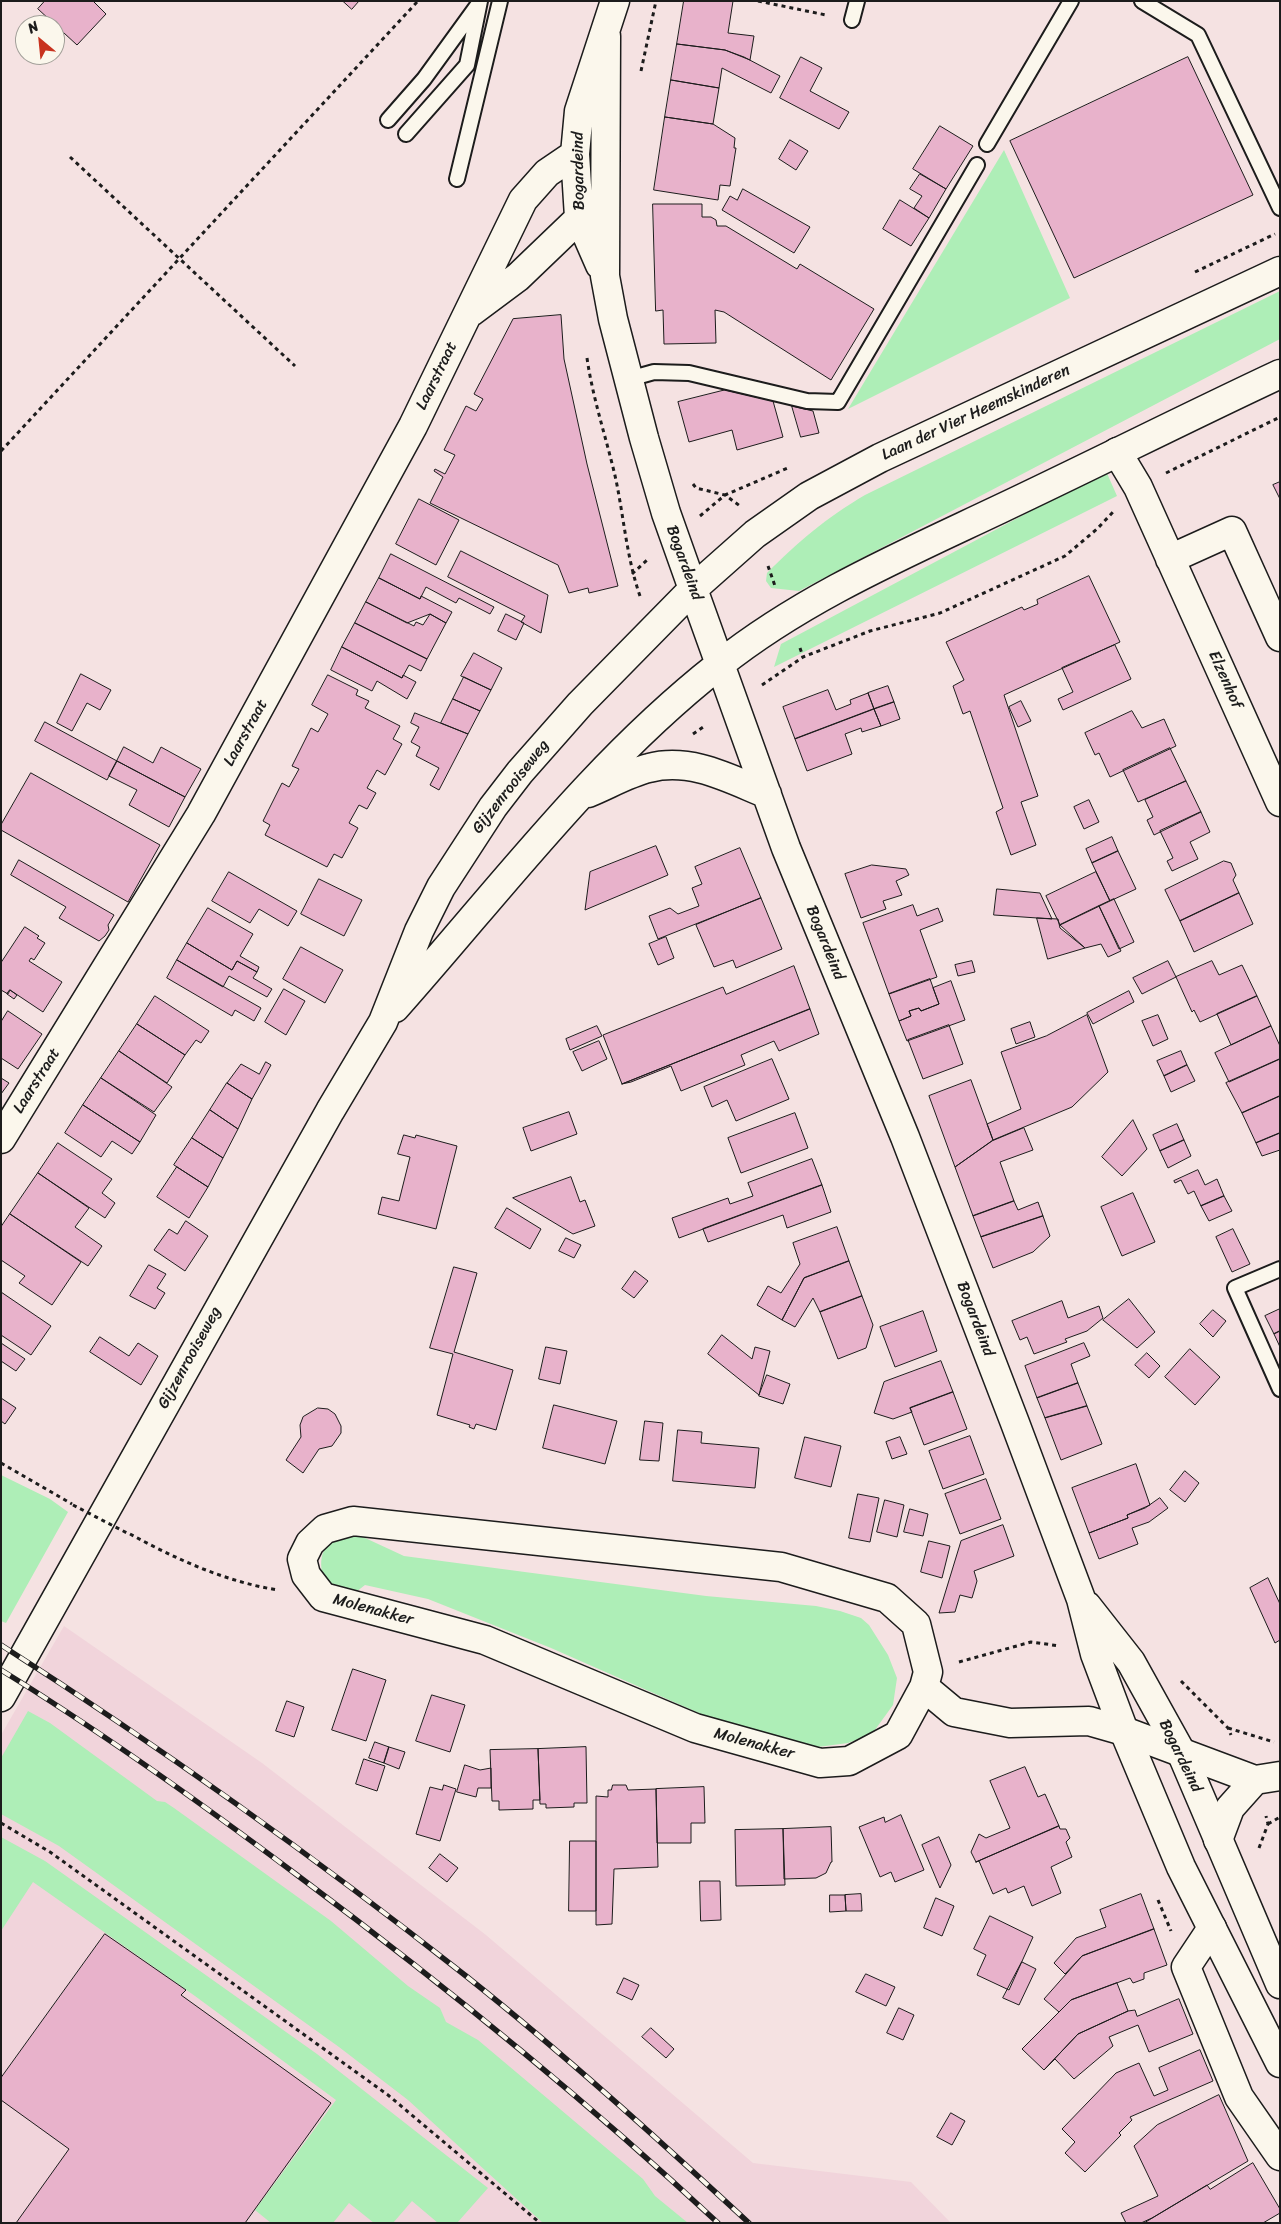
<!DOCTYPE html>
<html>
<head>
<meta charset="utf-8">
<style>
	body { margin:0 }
	#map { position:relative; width:1281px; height:2224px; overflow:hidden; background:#f5e2e2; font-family:Sriracha,sans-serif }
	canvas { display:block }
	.frame { position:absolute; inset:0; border:2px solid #1c1c1c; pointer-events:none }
	.north { position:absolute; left:15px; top:15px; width:50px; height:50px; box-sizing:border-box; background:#fbf7ec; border:1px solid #a29f99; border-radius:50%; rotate:332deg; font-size:14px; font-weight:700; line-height:20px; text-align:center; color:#1c1c1c }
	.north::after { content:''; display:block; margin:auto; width:18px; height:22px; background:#c8321e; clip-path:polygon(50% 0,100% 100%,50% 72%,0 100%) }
</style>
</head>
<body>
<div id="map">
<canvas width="1281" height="2224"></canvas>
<div class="frame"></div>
<div class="north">N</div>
</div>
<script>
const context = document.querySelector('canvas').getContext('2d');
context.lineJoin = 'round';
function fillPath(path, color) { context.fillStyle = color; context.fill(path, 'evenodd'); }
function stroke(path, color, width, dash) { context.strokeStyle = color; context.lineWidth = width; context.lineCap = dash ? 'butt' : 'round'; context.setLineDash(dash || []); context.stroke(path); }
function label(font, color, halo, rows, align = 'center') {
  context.font = font + ' Sriracha,sans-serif'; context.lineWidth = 4.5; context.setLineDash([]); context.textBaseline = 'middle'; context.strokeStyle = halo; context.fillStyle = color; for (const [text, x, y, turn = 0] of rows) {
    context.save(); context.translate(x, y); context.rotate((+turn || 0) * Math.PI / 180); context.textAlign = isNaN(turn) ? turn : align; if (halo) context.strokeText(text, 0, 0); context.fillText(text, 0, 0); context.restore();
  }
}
const built = new Path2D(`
	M64,1626L262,1763L486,1935L753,2163L911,2182L951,2223H1V1735Z`);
const green = new Path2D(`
	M1004,150L1070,298L848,409Z
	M1280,291V339L799,591L771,588L766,581L767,573C798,542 826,518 865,495Z
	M1106,471L1117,496L774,667L781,644Z
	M1,1475L50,1499L68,1512L6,1623L1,1621Z
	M339,1535L363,1537L404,1556L706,1596L816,1606L840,1611L861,1618L869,1625L888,1655L897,1678L893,1705L872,1734L848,1743L818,1747L788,1741L710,1718L551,1648L428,1599L365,1585L356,1592C349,1591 339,1590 333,1587C319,1579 318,1557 327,1545C330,1541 336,1538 339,1535Z
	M28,1711L50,1723L157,1801L165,1802L174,1808L331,1921L408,1986L440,2008L446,2022L478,2040L643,2179L655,2196L688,2223H543L408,2100L339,2047L59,1846L1,1814V1758Z
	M1,1837L45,1861L317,2054L488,2188L457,2223H438L412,2201L393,2223H374L349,2203L333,2223H271L255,2210L336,2100L195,1996L33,1882L1,1931Z`);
const building = new Path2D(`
	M45,1H93L106,14L77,45L38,9Z
	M343,1H359L352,9Z
	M684,1H733L728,33L754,36L750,60L725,50L677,44Z
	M677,44L725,50L744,57L780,76L771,93L722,68L719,88L671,80Z
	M801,57L822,68L810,91L849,112L839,129L780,98Z
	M1188,57L1253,195L1074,278L1010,141Z
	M671,80L719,88L713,124L665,117Z
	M665,117L713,124L735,138L734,148H736L730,186L720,185L718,200L654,190Z
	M940,126L973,146L946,189L913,169Z
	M790,140L808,151L796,170L779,159Z
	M920,174L946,189L929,218L914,208L922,196L910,189Z
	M743,189L810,227L794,253L722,210L730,196L737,200Z
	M900,200L929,218L911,246L883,229Z
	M653,204H702V217H711L716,220L717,226H726L797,269L800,264L874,309L831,380L724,312L715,310L716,343L664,344L663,310L656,311Z
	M561,315L564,359L587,464L618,586L589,593L588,588L569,593L558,565L430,503L443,477L434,471L435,469L445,474L455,455L444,450L466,406L476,411L483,399L474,394L513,319Z
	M725,390L773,401L783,437L737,450L732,430L689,442L678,402Z
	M792,406L813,411L819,433L801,437Z
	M1280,482V499L1273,485Z
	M419,499L459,520L436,565L396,544Z
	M461,551L548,595L541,633L521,622L525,616L448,577Z
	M391,554L494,607L490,614L459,598L456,603L426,587L420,599L379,578Z
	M1089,576L1120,642L1004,695L1038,796L1021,802L1036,845L1011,855L996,812L1003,808L970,711L963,714L953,686L964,680L946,642L1022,607L1024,610L1038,604L1037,600Z
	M379,578L420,599L421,596L452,612L446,623L430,614L407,623L366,602Z
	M366,602L414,626L416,622L423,625L430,614L446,623L427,659L355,623Z
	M506,614L524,623L516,640L498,631Z
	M355,623L427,659L421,671L409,665L402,678L342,647Z
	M1115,645L1131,679L1063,710L1058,699L1073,692L1062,668Z
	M342,647L402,678L403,675L416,682L407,699L377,681L372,691L331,670Z
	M474,653L502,668L491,690L461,676Z
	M81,674L111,690L100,710L87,703L72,731L57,723Z
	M328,675L358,690L356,695L369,701L365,708L400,726L393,739L402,744L385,775L377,770L367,788L376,793L367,809L359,805L349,823L358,828L342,858L334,854L327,867L265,835L270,825L263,821L282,783L289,787L299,769L292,766L311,728L318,732L328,714L312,705Z
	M464,677L491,690L480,711L453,699Z
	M888,686L894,702L874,709L868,693Z
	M828,690L836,710L851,704L850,700L868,693L874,709L795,739L783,707Z
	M453,699L480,711L468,734L441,723Z
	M1021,701L1031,721L1018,727L1009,707Z
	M894,702L900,719L881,726L874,709Z
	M874,709L881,726L862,732L861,728L845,734L852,754L807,771L795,739Z
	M1132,711L1142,728L1164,719L1176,746L1110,777L1099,753L1095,755L1085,733Z
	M415,713L468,734L439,790L430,785L439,768L416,756L420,747L411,742L419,727L411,723Z
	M45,722L117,761L107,780L35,741Z
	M124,747L153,763L161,747L201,769L185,797L117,761Z
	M1170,748L1186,781L1138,802L1123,770Z
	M117,761L185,797L169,827L129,805L137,790L109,776Z
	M31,773L160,845L128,902L1,830V825Z
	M1186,781L1201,812L1154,835L1147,820L1153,817L1145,800Z
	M1089,800L1099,822L1084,829L1074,807Z
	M1201,812L1210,832L1190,842L1198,859L1172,871L1167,861L1173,858L1160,831Z
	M1112,837L1118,851L1092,863L1086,849Z
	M656,846L668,875L585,910L590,872Z
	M740,848L761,898L658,939L649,916L670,908L678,914L699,906L692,888L702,884L695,867Z
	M1118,851L1136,889L1110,901L1092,863Z
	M19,860L114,915L108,925L109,930L105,936L99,941L59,918L66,907L11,875Z
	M1224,861L1231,863L1236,875L1233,880L1239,893L1180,921L1165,890Z
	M872,865L906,869L909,875L896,881L902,895L883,901L886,909L861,918L845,874Z
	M229,872L297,911L288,926L259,909L250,923L212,901Z
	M1096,872L1110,901L1060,925L1046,896Z
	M319,879L362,900L344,936L301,914Z
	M997,889L1040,893L1052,919L994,915Z
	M1239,893L1253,924L1194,952L1180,921Z
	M761,898L782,949L736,968L733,960L714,967L696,925Z
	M1114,899L1134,942L1119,949L1099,906Z
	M913,905L917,916L938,908L943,921L920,930L937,977L889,994L863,923Z
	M1099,906L1121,951L1108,957L1101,944L1085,948L1060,925Z
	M208,908L253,934L240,956L259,967L257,972L237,961L232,970L187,943Z
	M1037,918L1058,919L1060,928L1085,948L1048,959Z
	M25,927L39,936L37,938L45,943L34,960L31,958L29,961L62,982L43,1012L10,990L8,994L1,990V963Z
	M666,937L674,958L658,965L649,944Z
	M187,943L232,970L237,961L257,972L253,978L272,989L267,997L229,976L223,987L177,960Z
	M301,947L343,970L325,1003L283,979Z
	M177,960L261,1008L254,1021L235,1010L232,1016L167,978Z
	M972,961L975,972L958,976L955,965Z
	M1168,961L1176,977L1142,994L1133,978Z
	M1212,961L1219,975L1242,965L1257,996L1200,1022L1194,1010L1192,1012L1176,977Z
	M794,966L810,1009L622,1084L603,1035L723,987L726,994Z
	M930,979L939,1004L921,1011L919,1008L909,1011L911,1016L899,1021L889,994Z
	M951,981L965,1020L907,1041L899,1021L911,1016L909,1011L919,1008L921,1011L939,1004L933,988Z
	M284,989L305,1001L286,1035L265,1022Z
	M10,990L17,995L14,999L7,994Z
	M1129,991L1134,1002L1093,1024L1087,1013Z
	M155,996L209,1031L201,1043L196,1040L185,1055L137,1024Z
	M1257,996L1271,1026L1231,1045L1217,1014Z
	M810,1009L819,1034L779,1051L774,1041L741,1055L745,1065L681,1091L671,1066L631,1082L622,1084Z
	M8,1011L42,1034L18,1069L1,1058V1022Z
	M1087,1015L1108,1072L1072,1107L993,1140L987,1124L1021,1109L1001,1052L1046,1036Z
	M1158,1015L1168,1039L1153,1046L1142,1021Z
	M1030,1022L1035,1037L1016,1044L1011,1029Z
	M137,1024L185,1055L167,1083L119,1051Z
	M949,1025L963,1064L923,1079L908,1040Z
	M597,1026L602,1036L570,1050L566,1039Z
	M1271,1026L1280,1046V1059L1229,1082L1215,1053Z
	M599,1041L607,1059L582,1071L573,1052Z
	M119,1051L172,1087L154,1112L101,1078Z
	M1181,1051L1187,1065L1164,1076L1157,1061Z
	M772,1059L789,1099L736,1121L727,1100L712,1107L704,1087Z
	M1280,1059V1096L1242,1113L1226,1083Z
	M266,1062L271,1065L252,1099L227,1083L241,1064L259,1074Z
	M1187,1065L1195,1081L1171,1092L1164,1076Z
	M1,1078L9,1083L1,1094Z
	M101,1078L156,1115L140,1142L83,1105Z
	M971,1080L993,1140L955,1167L929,1096Z
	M227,1083L252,1099L238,1129L210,1110Z
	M1280,1096V1133L1256,1143L1242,1113Z
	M83,1105L140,1142L132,1154L112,1141L101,1157L65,1133Z
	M210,1110L238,1129L223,1158L192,1138Z
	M569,1112L577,1134L531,1151L523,1128Z
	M795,1113L808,1148L741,1173L728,1138Z
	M1133,1120L1147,1149L1122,1176L1102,1157Z
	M1177,1124L1184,1140L1160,1151L1153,1135Z
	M1024,1128L1033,1150L1000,1162L1014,1201L973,1216L955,1167L992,1141Z
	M1280,1133V1150L1262,1156L1256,1143Z
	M404,1135L415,1138L416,1135L457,1146L436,1229L378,1214L382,1197L399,1201L410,1157L398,1154Z
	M192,1138L223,1158L208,1187L174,1165Z
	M1184,1140L1191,1156L1168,1168L1160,1151Z
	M58,1143L112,1179L102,1193L115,1203L105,1218L38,1173Z
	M812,1159L822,1185L679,1238L672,1218L728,1198L730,1204L753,1196L748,1183Z
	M177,1167L208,1187L189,1218L157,1197Z
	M1198,1170L1205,1185L1217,1179L1224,1196L1201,1206L1194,1191L1188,1194L1181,1180L1175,1183L1174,1181Z
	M38,1173L89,1208L75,1227L102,1246L88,1266L10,1214Z
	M571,1177L580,1202L585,1200L595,1226L573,1234L513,1198Z
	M822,1185L831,1212L787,1228L783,1215L708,1242L703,1229Z
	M1133,1193L1155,1242L1122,1256L1101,1207Z
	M1224,1196L1232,1211L1209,1221L1201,1206Z
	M1014,1201L1018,1210L1038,1202L1043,1216L981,1237L973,1216Z
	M507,1208L541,1229L530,1249L495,1228Z
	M10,1214L81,1262L52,1305L19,1283L25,1276L1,1260V1227Z
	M1043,1216L1050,1236L1033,1252L993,1268L981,1237Z
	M186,1221L208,1236L185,1271L154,1250L169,1229L177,1234Z
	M837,1227L849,1261L804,1278L782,1320L757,1305L768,1286L781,1293L800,1264L793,1243Z
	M1233,1229L1250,1264L1232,1272L1216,1237Z
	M566,1238L581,1245L574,1258L559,1251Z
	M849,1261L862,1296L820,1312L813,1298L795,1327L782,1320L804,1278Z
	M149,1265L166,1274L157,1288L165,1293L155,1309L130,1296Z
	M454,1267L477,1273L454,1352L513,1370L496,1430L476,1424L474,1429L469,1427L470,1425L437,1415L453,1354L430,1348Z
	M635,1271L648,1281L634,1298L622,1289Z
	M1,1292L51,1326L31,1355L1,1335Z
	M862,1296L873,1325L866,1348L838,1359L820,1312Z
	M1129,1299L1155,1332L1137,1348L1103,1320Z
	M1062,1301L1068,1318L1099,1306L1103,1318L1087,1331L1065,1339L1067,1342L1034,1354L1027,1337L1020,1340L1012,1321Z
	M1280,1309V1331L1274,1334L1265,1316Z
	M1213,1310L1226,1321L1213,1337L1200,1324Z
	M923,1311L937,1351L895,1367L880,1327Z
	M1280,1331V1347L1274,1334Z
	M722,1335L752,1359L755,1347L770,1351L759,1395L708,1354Z
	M100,1337L129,1356L138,1343L158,1356L141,1385L90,1352Z
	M1,1343L25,1359L16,1371L1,1361Z
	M1084,1343L1090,1356L1071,1364L1078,1383L1037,1398L1025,1366Z
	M546,1347L567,1351L560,1384L539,1379Z
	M1190,1349L1220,1377L1195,1405L1165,1377Z
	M1147,1353L1160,1366L1149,1378L1135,1365Z
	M941,1361L953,1392L910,1408L912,1412L893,1419L874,1413L884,1382Z
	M767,1375L790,1384L783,1404L759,1396Z
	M1078,1383L1087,1406L1045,1418L1037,1398Z
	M953,1392L967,1429L924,1445L910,1408Z
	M1,1398L16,1408L5,1424L1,1421Z
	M554,1405L617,1421L605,1464L543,1448Z
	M1087,1406L1102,1444L1061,1460L1045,1418Z
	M318,1408L328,1409L335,1414L341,1426V1433L332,1446L319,1449L303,1473L286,1460L301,1437L300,1425L303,1417Z
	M645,1421L663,1423L659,1461L640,1460Z
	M678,1430L702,1432L701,1443L759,1448L755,1488L673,1481Z
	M970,1436L984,1474L943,1489L929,1451Z
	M805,1437L841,1446L831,1487L795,1478Z
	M900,1437L907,1454L892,1459L886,1442Z
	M1136,1464L1150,1505L1127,1515L1128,1518L1089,1533L1072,1488Z
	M1185,1471L1199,1483L1185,1502L1170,1490Z
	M986,1479L1001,1519L960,1534L945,1494Z
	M858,1494L879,1498L870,1542L849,1538Z
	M1160,1498L1168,1508L1149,1522L1132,1528L1138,1544L1099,1559L1089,1533L1128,1518L1127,1515L1145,1508Z
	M885,1500L904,1505L897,1537L877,1532Z
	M910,1509L928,1514L923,1536L904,1532Z
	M1003,1525L1014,1556L974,1571L977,1581L972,1598L960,1595L955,1612L939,1613L961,1541Z
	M929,1541L950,1546L942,1578L921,1572Z
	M1268,1578L1280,1604V1640L1275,1643L1250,1588Z
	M353,1669L386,1680L366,1741L332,1730Z
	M432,1695L465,1705L450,1752L416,1741Z
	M287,1701L304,1707L294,1737L276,1731Z
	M375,1742L389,1747L384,1763L369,1758Z
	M389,1747L405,1752L399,1769L384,1763Z
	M586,1747L587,1803H574V1807L546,1808V1804H540L538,1749Z
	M538,1749L540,1800H533V1809L499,1810V1801H492L490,1750Z
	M364,1759L385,1766L377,1791L356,1784Z
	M465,1765L480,1770L491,1768V1788H478L476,1797L457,1792Z
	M1025,1767L1038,1797L1045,1794L1059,1826L976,1862L971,1852L979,1834L986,1838L1010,1828L990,1781Z
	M444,1785L456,1789L440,1841L416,1834L430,1787L442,1790Z
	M613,1785H626L628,1790L656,1789L658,1867L614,1869L612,1924L596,1925V1796L608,1797V1790H611Z
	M704,1787L705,1823H691V1843H657L656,1789Z
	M901,1815L924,1870L895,1882L891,1872L880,1877L859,1827L884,1817L885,1822Z
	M1059,1826L1060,1829H1066L1070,1838L1066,1842L1072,1857L1051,1867L1061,1893L1032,1906L1024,1886L1008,1893L1006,1888L993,1894L979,1861L976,1862Z
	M831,1827L832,1862H831L826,1873L816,1878L784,1879L783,1829Z
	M783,1829L785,1885L736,1886L735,1830Z
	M939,1837L951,1865L940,1888L922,1845Z
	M570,1841H596V1911H569Z
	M440,1854L458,1868L447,1882L429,1868Z
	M700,1881H720L721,1920L701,1921Z
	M861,1894L862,1911H846L845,1895Z
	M1141,1894L1154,1929L1082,1956L1065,1974L1054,1963L1076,1938L1106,1927L1100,1910Z
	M830,1895H845L846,1911L830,1912Z
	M936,1898L954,1906L942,1936L924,1928Z
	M990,1916L1033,1937L1009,1990L977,1975L986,1955L974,1949Z
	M1154,1929L1167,1965L1144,1973V1979L1133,1983L1130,1978L1071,2000L1059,2012L1044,1999L1082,1956Z
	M105,1934L186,1990L181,1995L331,2103L245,2223H16L69,2149L1,2100V2078Z
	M1022,1962L1036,1969L1019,2005L1003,1998Z
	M866,1974L895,1987L886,2006L856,1992Z
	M624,1978L639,1985L632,2000L617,1993Z
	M1117,1983L1128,2011L1078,2034L1044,2070L1022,2049L1071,2000Z
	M1179,1999L1193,2034L1149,2052L1138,2025L1109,2037L1113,2046L1074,2079L1055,2059L1044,2070L1078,2034L1128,2011L1135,2010L1137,2016Z
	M899,2008L914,2015L903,2040L887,2033Z
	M651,2028L674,2049L666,2058L642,2037Z
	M1200,2050L1213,2081L1130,2117L1132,2120L1119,2133L1121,2135L1085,2172L1065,2153L1075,2142L1062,2129L1116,2073L1139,2063L1154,2096L1168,2090L1159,2068Z
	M1219,2095L1248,2161L1152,2218L1141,2223H1126L1121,2213L1158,2196L1134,2146L1157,2125Z
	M951,2113L965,2121L952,2145L937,2137Z
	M1253,2163L1280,2209V2213L1263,2223H1144L1207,2185L1210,2189Z`);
const path = new Path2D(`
	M758,1L826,15
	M641,71L656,1
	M70,157L295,366
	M1195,272L1275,234
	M587,358C593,400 607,440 616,480C624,519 627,559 640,596
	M1,451L418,1
	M1166,473L1280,417
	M693,484L696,488L725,495L740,506
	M700,516L725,495L790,467
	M768,566L775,586
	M632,574L647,560
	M800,648L803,657
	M762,685L803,657L870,631L940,613L1065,556L1097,529L1113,512
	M693,734L706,725
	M1,1463L72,1504
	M130,1534C176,1559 226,1582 278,1590
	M959,1662L1031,1642L1060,1646
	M1181,1681L1228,1728L1231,1735
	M1228,1728L1274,1742
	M1,1823L50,1852L388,2095L540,2223
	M1268,1824L1280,1817
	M1259,1848L1268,1824L1266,1816
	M1158,1900L1171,1931`);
const lane = new Path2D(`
	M1142,1L1198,35L1280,208
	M852,20L857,1
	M388,120L424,79L477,6
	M406,134L467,65L480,1
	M987,144L1071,1
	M457,179L500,1
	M629,379L654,372L689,373L807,401L838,402L977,165
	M1280,1269L1235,1288L1280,1389`);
const street = new Path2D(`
	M606,36L605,276L613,319L644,438L666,513L693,589
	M600,265L579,217L575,154L579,111L615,1
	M471,312L518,277L591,207
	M1117,452L1138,487L1280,802
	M1170,559L1232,531L1280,637
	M1,1139L201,814L413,426L523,200L547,173L575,154
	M353,1521L781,1567L887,1598L916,1624L928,1672L924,1687L898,1735L849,1761L820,1763L695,1728L485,1640L323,1597L306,1575L302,1559L310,1543L325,1529Z
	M924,1687L954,1712L1010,1723L1089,1721L1124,1731L1255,1780L1280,1776
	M1218,1840L1230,1808L1255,1780
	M1212,1928L1186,1967L1239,2097L1280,2156`);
const secondary = new Path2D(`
	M693,589L786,848L905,1137L1015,1423L1081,1599L1095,1654L1124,1731L1181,1867L1280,2063
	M588,793C608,785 628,773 649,768C691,757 730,779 767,794
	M395,1008C500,890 594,763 719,665C803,598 903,555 1000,509C1093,465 1186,418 1280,374
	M1087,1606L1131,1662L1181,1752L1280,1984
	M1,1697L330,1111L383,1022L419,931L441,887L493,807L520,772L580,704L693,589L755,534L809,496L880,458L1280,271`);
const rail = new Path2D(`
	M1,1645C162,1748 316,1858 466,1976C564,2054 657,2138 749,2223
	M1,1670C103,1733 201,1803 297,1875C443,1984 585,2099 718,2223`);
const pathBridge = new Path2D(`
	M73,1505L127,1533`);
const streetNames = [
	["Bogardeind",579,171,-91],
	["Laarstraat",437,376,-64],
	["Laan der Vier Heemskinderen",976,413,-25],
	["Bogardeind",684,563,70],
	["Elzenhof",1225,680,66],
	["Laarstraat",246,733,-61],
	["Gijzenrooiseweg",511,787,-52],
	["Bogardeind",825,943,68],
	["Laarstraat",37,1081,-58],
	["Bogardeind",975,1319,69],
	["Gijzenrooiseweg",190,1358,-61],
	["Molenakker",373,1610,15],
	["Molenakker",754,1744,15],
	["Bogardeind",1180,1756,64]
];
fillPath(built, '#f1d4db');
fillPath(green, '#aeeeb7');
fillPath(building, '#e8b2cb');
stroke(building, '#1c1c1c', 1);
stroke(lane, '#1c1c1c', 18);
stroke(street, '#1c1c1c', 31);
stroke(secondary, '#1c1c1c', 31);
stroke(path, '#1c1c1c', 3, [4, 4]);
stroke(lane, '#fbf7ec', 14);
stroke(street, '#fbf7ec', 28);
stroke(secondary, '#fbf7ec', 28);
stroke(rail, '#1c1c1c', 5.5);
stroke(rail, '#fbf7ec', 4, [11]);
stroke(pathBridge, '#1c1c1c', 3, [4, 4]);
label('16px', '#1c1c1c', '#fbf7ec', streetNames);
</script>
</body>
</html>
